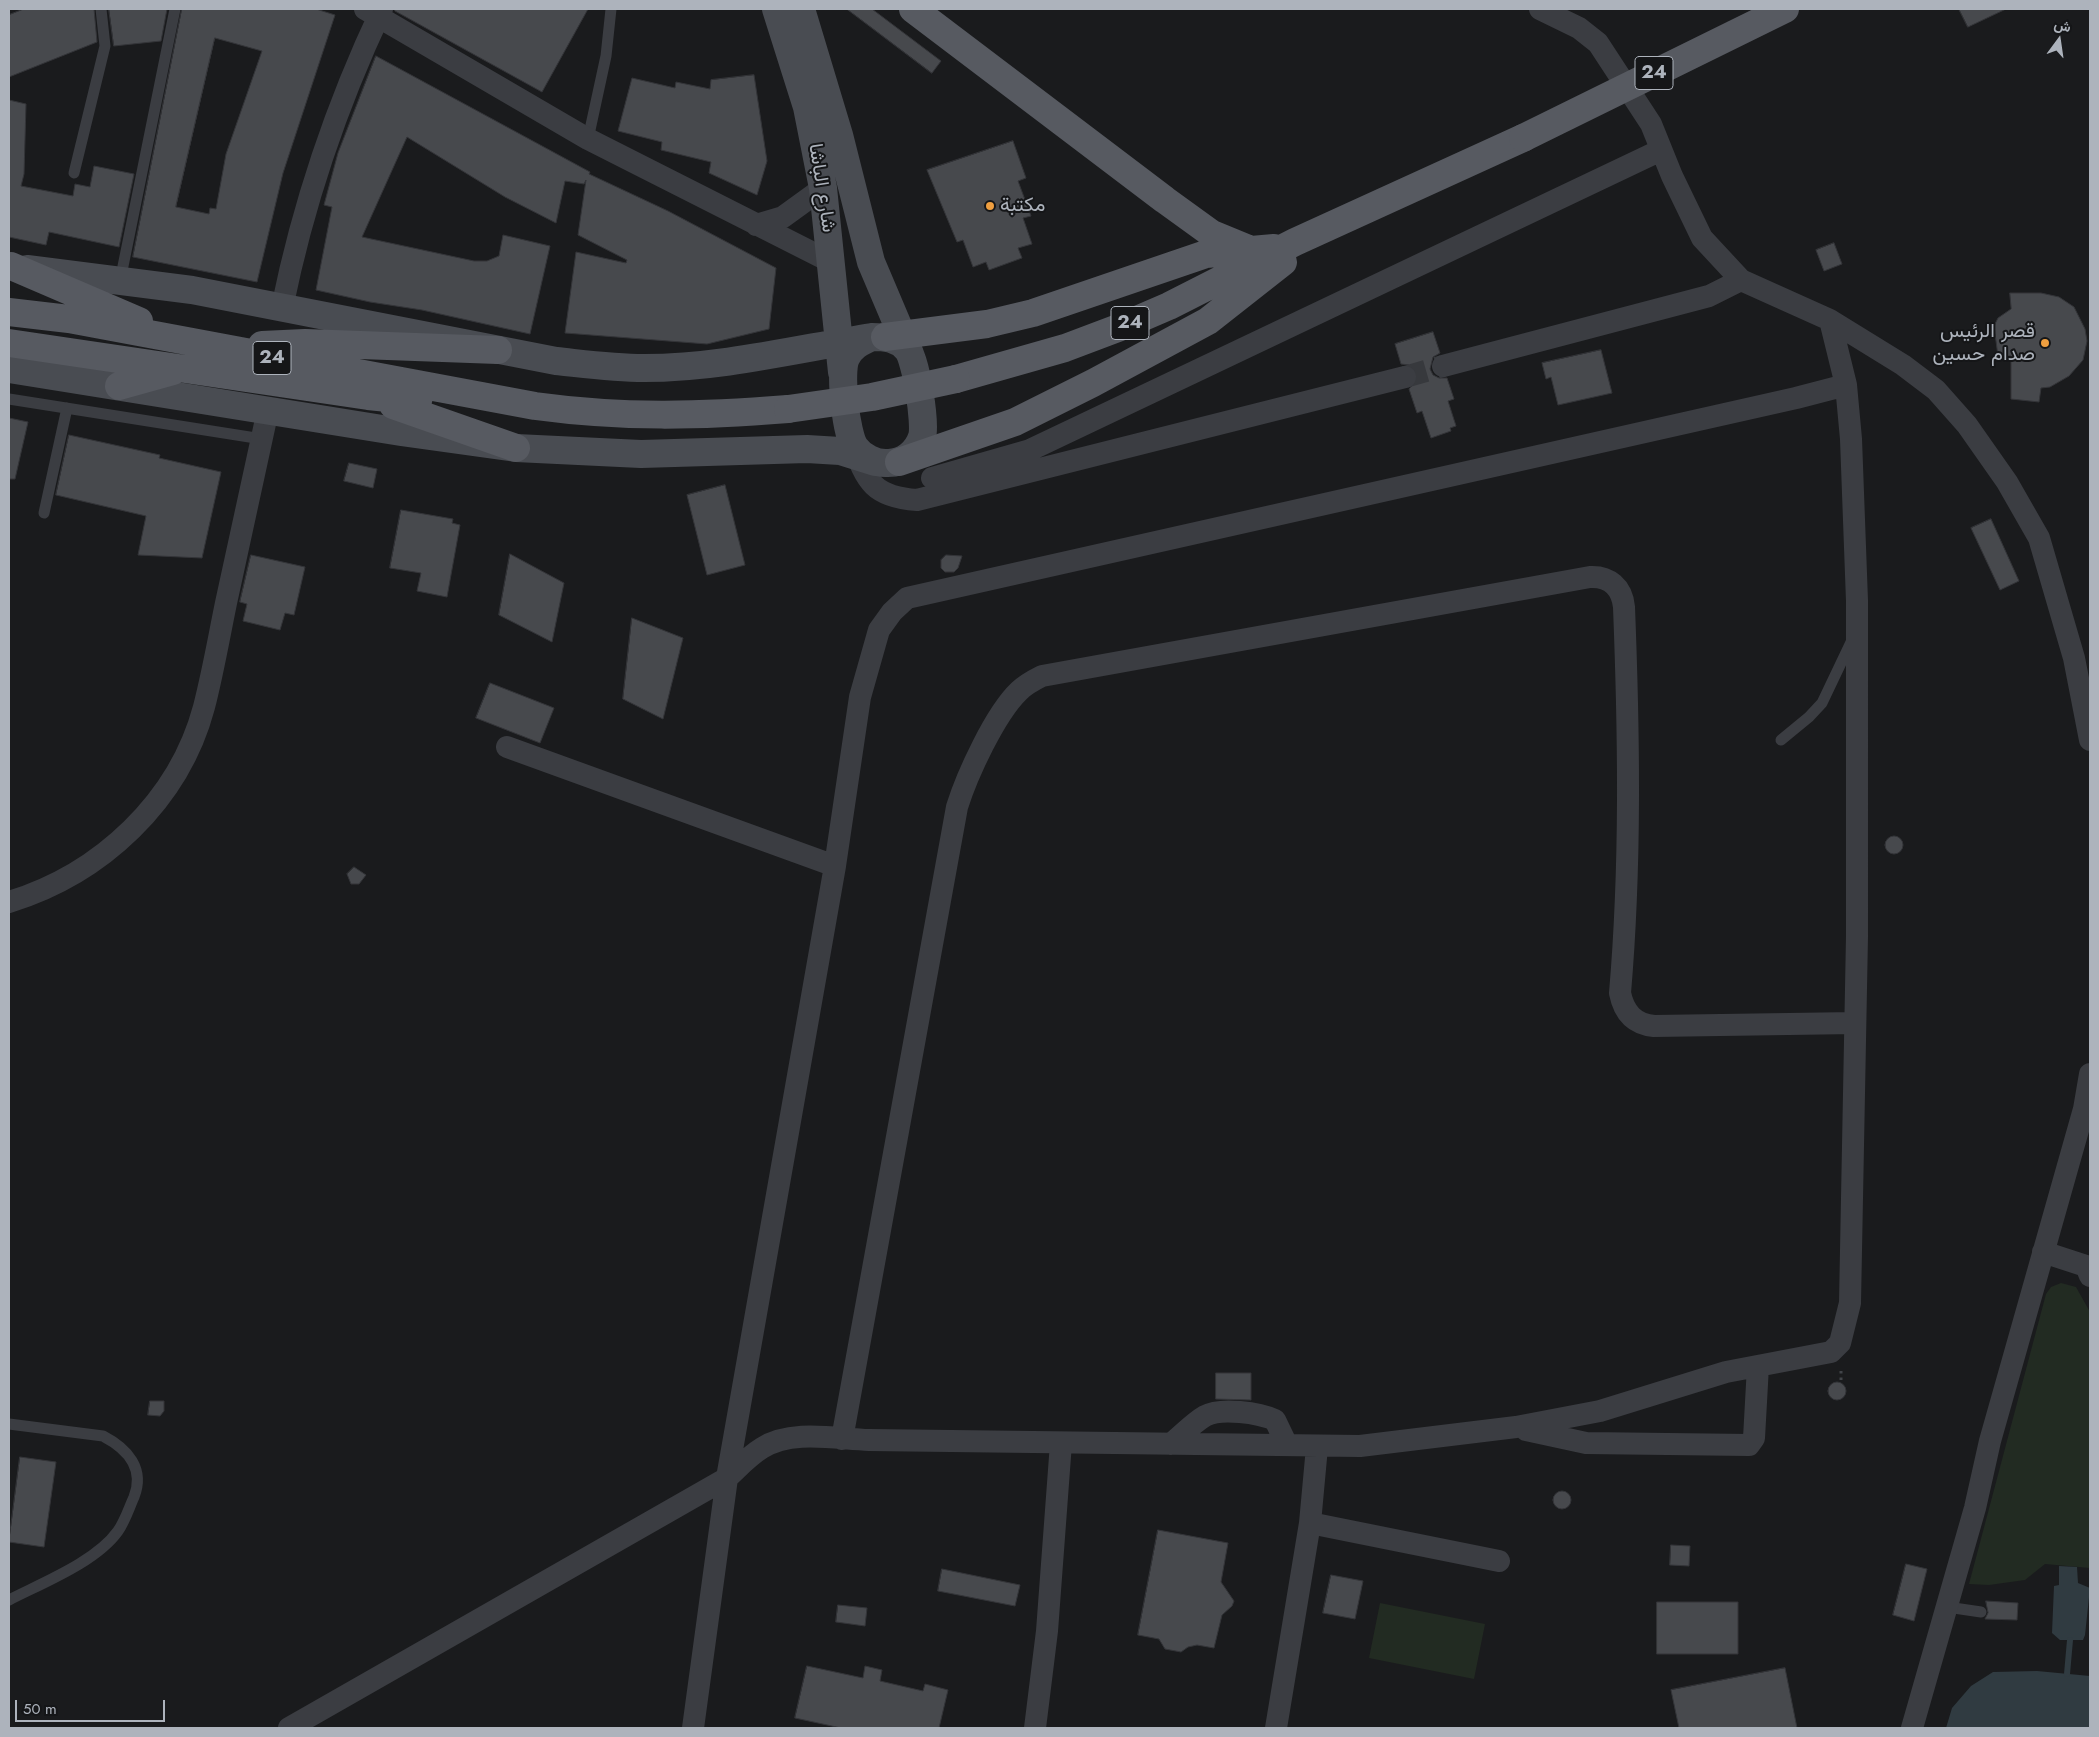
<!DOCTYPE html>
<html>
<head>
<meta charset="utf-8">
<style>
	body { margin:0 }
	#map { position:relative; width:2099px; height:1737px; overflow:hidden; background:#1a1b1d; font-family:Jost,Vazirmatn,sans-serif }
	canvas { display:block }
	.frame { position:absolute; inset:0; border:10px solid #adb3bc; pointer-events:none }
	.north { position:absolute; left:2034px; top:15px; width:50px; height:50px; -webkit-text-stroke:4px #151618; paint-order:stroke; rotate:14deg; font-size:14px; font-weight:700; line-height:20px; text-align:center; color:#adb3bc }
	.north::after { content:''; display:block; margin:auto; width:18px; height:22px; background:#adb3bc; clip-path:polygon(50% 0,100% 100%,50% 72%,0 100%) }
	.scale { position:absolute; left:15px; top:1700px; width:150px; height:22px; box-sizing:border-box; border:2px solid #adb3bc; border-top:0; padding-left:6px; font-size:15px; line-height:18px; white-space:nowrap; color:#adb3bc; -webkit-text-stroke:4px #151618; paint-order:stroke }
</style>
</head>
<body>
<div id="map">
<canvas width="2099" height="1737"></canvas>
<div class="frame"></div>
<div class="north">ش</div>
<div class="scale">50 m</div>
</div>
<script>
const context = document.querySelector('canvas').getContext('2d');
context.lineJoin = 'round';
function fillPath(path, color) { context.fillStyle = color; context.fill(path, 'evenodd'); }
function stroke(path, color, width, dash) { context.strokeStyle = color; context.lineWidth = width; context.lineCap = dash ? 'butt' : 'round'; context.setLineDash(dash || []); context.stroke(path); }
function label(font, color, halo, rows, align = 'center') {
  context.font = font + ' Jost,Vazirmatn,sans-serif'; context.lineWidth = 4; context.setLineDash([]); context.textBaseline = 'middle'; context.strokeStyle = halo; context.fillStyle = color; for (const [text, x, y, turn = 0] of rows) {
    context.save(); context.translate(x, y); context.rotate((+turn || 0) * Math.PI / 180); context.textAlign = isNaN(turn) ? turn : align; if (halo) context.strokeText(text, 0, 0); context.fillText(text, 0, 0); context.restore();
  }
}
const green = new Path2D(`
	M2061,1283L2076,1287L2090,1312V1568L2045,1564L2025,1580L1989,1585L1969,1584L2046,1294L2051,1287Z
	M1380,1603L1485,1624L1474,1679L1369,1658Z`);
const water = new Path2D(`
	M2059,1566L2077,1567L2078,1583L2090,1588L2085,1635L2083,1640H2060L2052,1633L2054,1586L2059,1585Z
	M2037,1671L2090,1676V1728H1946L1952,1708L1971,1686L1993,1672Z`);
const stream = new Path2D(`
	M2067,1674L2070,1640`);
const building = new Path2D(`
	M24,9H94L97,42L9,77V15Z
	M109,9H167L161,41L114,46Z
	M182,9H316L335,15L283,173L257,282L133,257ZM215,38L262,51L226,154L216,209L210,208L209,214L176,207Z
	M395,9H588L542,92L395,11Z
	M847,9H872L941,61L932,73Z
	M1959,9H2006L1968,27Z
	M376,56L590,172L589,174L668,211L776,268L769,329L707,344L565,333L576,252L626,263L627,260L578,235L586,180L584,184L565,181L556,223L505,197L407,137L362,237L474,261H487L499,256L503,235L550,246L530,334L422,310L370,302L316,290L332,207L324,205L338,153Z
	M754,75L767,161L757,195L709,173L711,162L661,150L662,142L618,131L632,78L675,88L676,82L710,89L711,80Z
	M9,100L26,104L24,174L21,186L73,196L75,184L90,187L94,166L134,174L119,247L49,232L46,245L9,237Z
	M1013,141L1026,178L1018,181L1031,216L1023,218L1032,244L1018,248L1022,258L989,270L986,262L973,267L963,240L957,242L927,170Z
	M1834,243L1842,264L1824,271L1816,250Z
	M2010,293H2041L2059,297L2074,307L2085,329L2087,341L2083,360L2069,376L2050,387L2041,388L2039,402L2011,399V356H1998L1994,326L1998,318L2011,309Z
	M1433,332L1440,353L1433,357L1430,369L1433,375L1439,378H1447L1454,399L1448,401L1456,426L1450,428L1451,431L1431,438L1422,411L1417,413L1409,389L1417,381L1418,373L1409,365L1401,364L1395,344Z
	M1601,350L1612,393L1558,405L1551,377L1546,379L1542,363Z
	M9,418L28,422L15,479H9Z
	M69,435L160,455L159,458L221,472L202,558L138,555L146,516L56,495Z
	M349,463L377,469L373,488L344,481Z
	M725,485L745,565L707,575L687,495Z
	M401,510L453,519L452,523L460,525L447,597L417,591L421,573L390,568Z
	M1991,519L2019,581L2000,590L1971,528Z
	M510,554L564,583L552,642L499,615Z
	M251,555L305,567L294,615L285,613L280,630L243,621L247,604L240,602Z
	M946,555L962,556L958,568L954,572H945L941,568V560Z
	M632,618L683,638L663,719L623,699Z
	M490,683L554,708L540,743L476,718Z
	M1885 845a9 9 0 1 1 18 0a9 9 0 1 1-18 0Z
	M354,867L366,875L359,884H351L347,874Z
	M1216,1373H1251V1400L1216,1399Z
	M1828 1391a9 9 0 1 1 18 0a9 9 0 1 1-18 0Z
	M150,1401H164V1411L160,1416L148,1415Z
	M20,1457L56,1462L44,1547L9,1542Z
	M1553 1500a9 9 0 1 1 18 0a9 9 0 1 1-18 0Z
	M1158,1530L1228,1543L1221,1582L1234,1601L1232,1606L1222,1615L1214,1648L1197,1645L1188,1647L1181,1652L1165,1649L1159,1639L1138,1635Z
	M1671,1545L1690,1546L1689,1566L1670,1565Z
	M1906,1564L1927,1569L1914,1621L1893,1615Z
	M942,1569L1020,1585L1015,1606L938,1591Z
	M1331,1575L1363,1581L1355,1619L1323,1613Z
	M1986,1601L2018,1603L2017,1620L1985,1619L1988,1613Z
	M1657,1602H1738V1654H1657Z
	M838,1605L867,1608L865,1626L836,1622Z
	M807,1666L863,1678L865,1666L882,1670L880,1681L923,1691L925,1684L948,1690L939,1728H841L795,1718Z
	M1785,1668L1797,1728H1679L1671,1690Z`);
const streetTunnel = new Path2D(`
	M1405,377L1443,366`);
const path = new Path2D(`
	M1841,1371V1382`);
const lane = new Path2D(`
	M588,139L606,56L611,9
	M74,173L105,46L101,9
	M120,281L175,9
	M9,399L262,439
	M44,513L67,408
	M1781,740L1809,717L1822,703L1852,640
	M9,1424L103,1436C128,1449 145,1469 134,1497C129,1508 125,1521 118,1531C96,1562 42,1583 9,1600
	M1947,1607L1981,1612`);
const street = new Path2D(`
	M365,9L588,139L831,262
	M756,225L783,217L823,188
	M282,308C303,204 337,104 382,9
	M1830,320L1903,365L1936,390L1967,425L2007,482L2039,538L2074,658L2090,740
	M1443,366L1709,296L1741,280
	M853,444C866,482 874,497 917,500L1405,377
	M932,478L1030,450L1661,150
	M507,747L835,866
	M9,902C101,874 179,801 204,707C213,672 219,637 226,603C240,539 254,474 268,410
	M2043,1252L2086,1266L2090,1276
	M1526,1430L1586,1443L1749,1445L1754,1438L1758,1366
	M842,1439L957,807C967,775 995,714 1019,691C1026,684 1034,680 1042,676L1590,577C1609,576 1622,587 1624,607C1629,735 1631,865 1620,993C1624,1013 1635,1024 1654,1026L1855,1023
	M1171,1444C1182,1435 1193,1423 1205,1416C1221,1407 1259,1413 1275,1420L1287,1445
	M1310,1523L1499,1561
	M289,1728L727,1478L835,866L860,697L879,630L892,612L907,598L1796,398L1846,385L1830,320L1741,280L1702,238L1672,176L1651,124L1598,43L1579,28L1540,9
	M693,1728L727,1478C739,1467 749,1456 762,1448C792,1429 836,1439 869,1440L1360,1446L1516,1427L1600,1411L1726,1372L1831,1352L1840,1343L1850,1303L1857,936V601L1851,439L1846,385
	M1035,1728L1047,1631L1061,1443
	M1276,1728L1310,1523L1317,1447
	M1912,1728L1975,1508L1990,1441L2084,1109L2090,1074`);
const secondary = new Path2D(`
	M776,9L807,107L823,188L842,372
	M801,9L839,135L871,262L910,354
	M27,269L192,290L556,361C585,364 614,368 644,368C720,368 797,349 872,337
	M872,337C885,337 897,338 907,349C916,359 926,424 922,437C917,452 904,463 888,463C876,464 862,457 855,447C846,434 839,372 846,358C851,347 860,342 872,337Z
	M9,369L401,432L516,448L641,454L807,449L840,451L875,462`);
const primary = new Path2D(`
	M913,9L1165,200L1212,234L1246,248
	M11,266L139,321
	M9,312L69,319L535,406C623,418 700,416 788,409
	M885,337L987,324L1033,313L1206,254L1274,248
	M9,343L368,396L418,401
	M262,345L305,343L498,350
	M956,379L1065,348L1118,328L1169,306L1295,242L1523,138
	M119,386L173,371
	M393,405L516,448
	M899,462L1015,422L1093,383L1208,321L1283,262`);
const primaryBridge = new Path2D(`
	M1523,138L1785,9
	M788,409L872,397L956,379`);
const markers = [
	[990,206,5,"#ef9f40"],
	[2045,343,5,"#ef9f40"]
];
const shields = [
	[1654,73,38],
	[1130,323,38],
	[272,358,38]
];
const shieldNames = [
	["24",1654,73],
	["24",1130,323],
	["24",272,358]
];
const streetNames = [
	["شارع الباشا",821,188,81]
];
const poiNames = [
	["مكتبة",1000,206],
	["قصر الرئيس",2035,332,"right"],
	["صدام حسين",2035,355,"right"]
];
fillPath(green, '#222b22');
fillPath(water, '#303b41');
stroke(stream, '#303b41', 6);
fillPath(building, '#47494d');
stroke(building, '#343539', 1);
stroke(streetTunnel, '#37393d', 22, [22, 11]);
stroke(path, '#414449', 3, [2.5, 4]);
stroke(lane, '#3b3d42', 11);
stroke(street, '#3b3d42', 22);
stroke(secondary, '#494c52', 28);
stroke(primary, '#575a61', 28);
stroke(primaryBridge, '#575a61', 28);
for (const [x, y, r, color] of markers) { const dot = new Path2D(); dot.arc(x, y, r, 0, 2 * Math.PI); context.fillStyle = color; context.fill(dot); stroke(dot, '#151618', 2); }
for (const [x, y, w] of shields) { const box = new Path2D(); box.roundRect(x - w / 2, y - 16.5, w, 33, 4); context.fillStyle = '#151618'; context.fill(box); stroke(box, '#adb3bc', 1); }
label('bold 19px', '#adb3bc', null, shieldNames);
label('20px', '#adb3bc', '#151618', streetNames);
label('20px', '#adb3bc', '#151618', poiNames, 'left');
</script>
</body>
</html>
